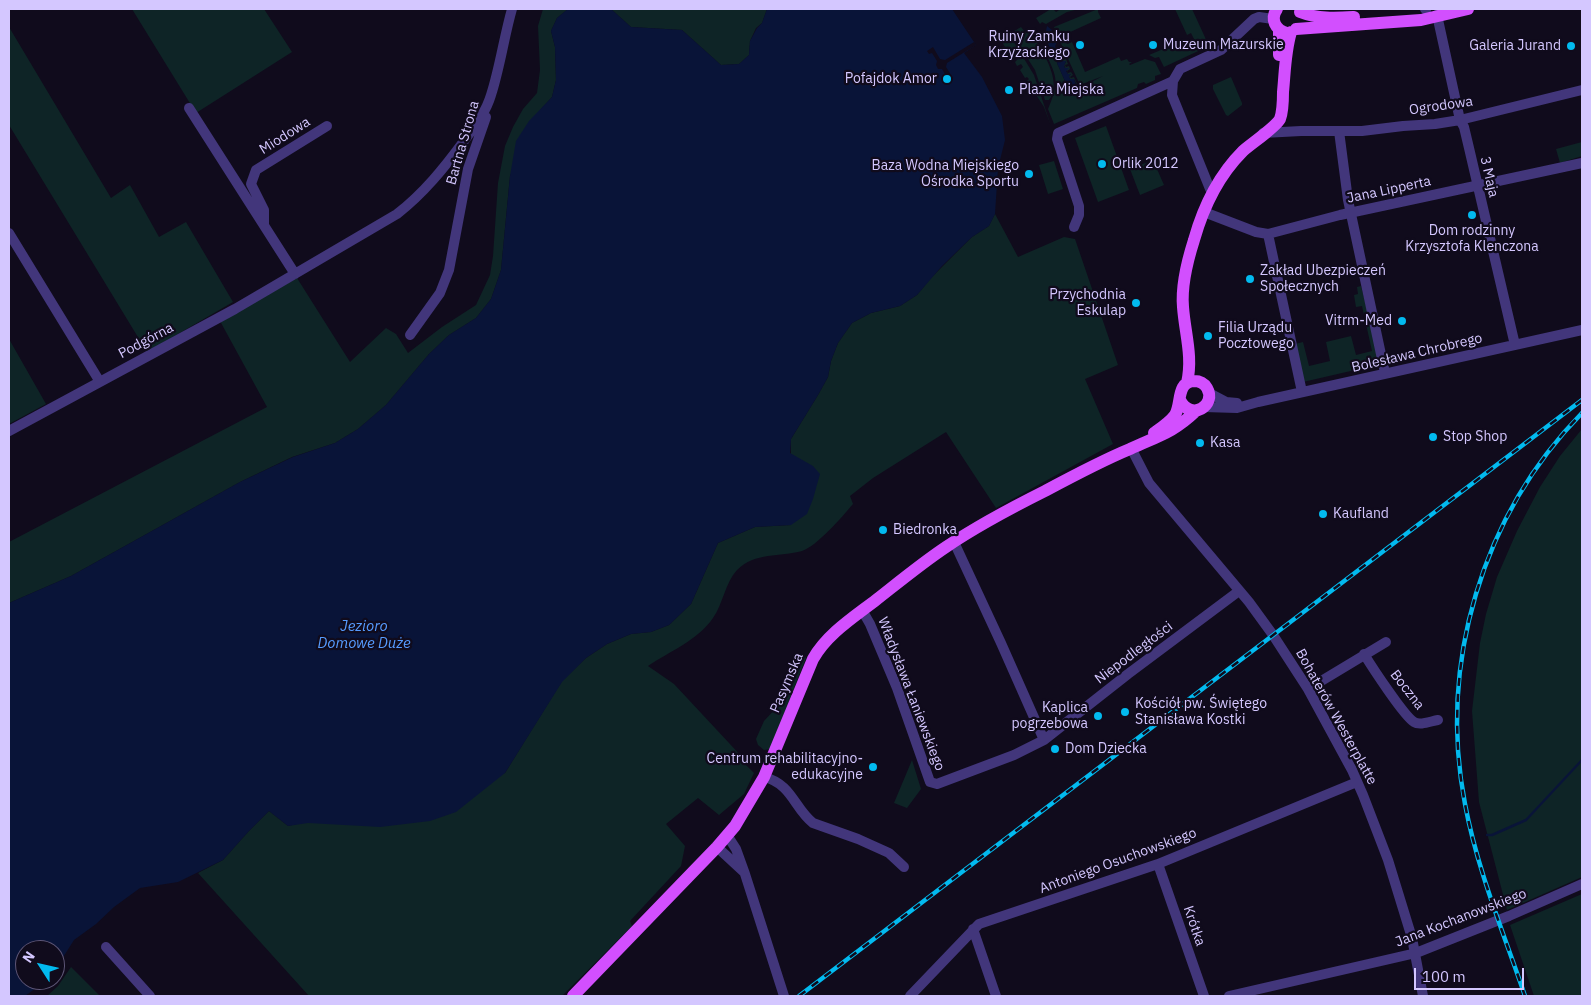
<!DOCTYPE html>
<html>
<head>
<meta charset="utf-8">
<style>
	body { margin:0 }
	#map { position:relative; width:1591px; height:1005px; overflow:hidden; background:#100b1c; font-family:"IBM Plex Sans",sans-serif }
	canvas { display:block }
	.frame { position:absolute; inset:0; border:10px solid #d4c7ff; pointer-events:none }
	.north { position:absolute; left:15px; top:940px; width:50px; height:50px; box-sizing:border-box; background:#100b1c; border:1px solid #5e5677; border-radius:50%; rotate:305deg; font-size:14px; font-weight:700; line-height:20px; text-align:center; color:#d4c7ff }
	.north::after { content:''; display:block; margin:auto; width:18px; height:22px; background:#02baef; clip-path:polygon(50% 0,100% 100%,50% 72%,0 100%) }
	.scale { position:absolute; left:1414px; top:968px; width:110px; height:22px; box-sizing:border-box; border:2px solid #d4c7ff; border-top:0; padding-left:6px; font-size:15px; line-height:18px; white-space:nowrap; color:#d4c7ff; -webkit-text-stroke:4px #100b1c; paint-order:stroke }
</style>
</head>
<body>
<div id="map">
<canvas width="1591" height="1005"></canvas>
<div class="frame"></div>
<div class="north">N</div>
<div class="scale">100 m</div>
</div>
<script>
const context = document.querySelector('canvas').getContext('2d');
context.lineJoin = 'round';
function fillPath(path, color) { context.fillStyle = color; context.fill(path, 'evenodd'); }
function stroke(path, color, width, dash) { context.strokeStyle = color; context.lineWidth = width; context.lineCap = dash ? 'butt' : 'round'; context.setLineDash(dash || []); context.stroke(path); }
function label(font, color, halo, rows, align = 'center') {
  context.font = font + ' "IBM Plex Sans",sans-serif'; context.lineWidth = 4.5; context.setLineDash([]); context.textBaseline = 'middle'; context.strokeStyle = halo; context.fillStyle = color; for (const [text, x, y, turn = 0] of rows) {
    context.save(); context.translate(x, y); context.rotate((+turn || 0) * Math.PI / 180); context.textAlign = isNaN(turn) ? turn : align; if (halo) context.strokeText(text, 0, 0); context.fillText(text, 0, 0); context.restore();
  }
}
const green = new Path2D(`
	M132,9H264L292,52L196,113Z
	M543,9H568L557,18L551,31L555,47L556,80L552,97L541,109L510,176L501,270L491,299L476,318L449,335L429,354L386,405L358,429L335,443L292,457L240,482L71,576L9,603V542L267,407L220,321L297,278L350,362L386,328L396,334L408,353L442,327L476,305L490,275L493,256L498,183L505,146L513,127L523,109L537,93L540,70L538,26Z
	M611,9H767L762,23L756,28L750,41L749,55L739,64L721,65L682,30L631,27Z
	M1051,9H1053L1056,12L1061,9H1079L1067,12L1046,24L1042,22L1040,24L1036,18Z
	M1098,9V12L1101,18L1068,33L1069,37L1065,39L1067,44L1072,42L1085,72L1119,57L1121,61L1127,59L1129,62H1132L1129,64L1130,65L1145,59L1155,62L1161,74L1155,76V80L1146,84L1144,82L1138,84L1137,88L1054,124L1048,109C1059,82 1058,79 1045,52L1050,49L1055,51L1059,60L1057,63L1068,88L1067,95L1072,96L1074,93L1077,85L1074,79L1070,80L1069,76L1071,74H1068L1064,65L1066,62L1062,61L1057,49L1061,48V50L1060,51L1062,52L1065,57L1062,58V60L1066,59L1068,64L1065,65L1066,67L1069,66L1070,69L1067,71L1068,73L1071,72L1073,75L1070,77L1071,78L1074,77L1078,86L1075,90L1076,94H1083L1085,90L1084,86L1103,76L1080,85L1064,50L1067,49L1066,47L1063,48L1054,27Z
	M1175,9H1192L1209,46L1164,67L1159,57L1155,58L1149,55L1168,47L1169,49L1180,45V43L1184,40L1187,45L1195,41L1191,33L1187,35Z
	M9,27L111,198L130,185L159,237L186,222L233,302L147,352L9,125Z
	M1021,27L1025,32L1029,30C1040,47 1064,81 1049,100H1045L1035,70L1011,33Z
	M1009,34L1034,75L1051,126L1044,107L1027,81L1029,79L1027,77L1025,78L1020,70L1023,67L1021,64L1017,66L1015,62L1018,59L1015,55L1012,57L1009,53L1013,51L1010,47L1006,49L1001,40Z
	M1231,77L1242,103V105L1228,116L1226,115L1213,89V85Z
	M1106,126L1129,190L1098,202L1075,138Z
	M1582,142V156L1560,163L1556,149Z
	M1153,160L1164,185L1140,195L1130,169Z
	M1054,161L1063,189L1048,194L1039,165Z
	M995,214L1018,257L1064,237L1075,239L1118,365L1085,379L1113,444L996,508L946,432L873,478L850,496L853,504C842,517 817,546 802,551C780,557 755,552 737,570C725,583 723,604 713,618C697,641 670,651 648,666L674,684L743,758L741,760L754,773L744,794L719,815L698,798L666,824L685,846L681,866L630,921L632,926L562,996H309L198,873L223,860L248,832L269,811L288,826L505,773L562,681L586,658L607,644L631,634L651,632L669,625L691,604L718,543L755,527L791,525V439L818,395L828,377L831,361L838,343L852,323L871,313L900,306L917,295L932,277L972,237L989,226Z
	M1361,286L1381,364L1303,382L1295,344L1303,342L1309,366L1330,361L1326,342L1351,336L1356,355L1372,351L1362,306L1356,307L1354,295L1358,294L1357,287Z
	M9,339L46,404L9,424Z
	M1582,429V877L1507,910L1479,802L1472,711L1480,643L1486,614L1497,577L1517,531L1540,487L1560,456Z
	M800,656H805L806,658L770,749L764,750L758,745L756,739L764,721L778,706Z
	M912,760L921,789L907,808L894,803Z
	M1582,894V996H1534L1510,925Z
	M71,967L100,996H47L58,986Z`);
const water = new Path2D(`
	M568,9H611L631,27L682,30L721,65L739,64L749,55L750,41L757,28L762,23L767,9H952L976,45L964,53L982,77L1002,116L1005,140L998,168L995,214L989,226L972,237L942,266L917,295L900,306L871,313L852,323L838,343L831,361L828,377L818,395L791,439L790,453L813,466L820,474L813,499L807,514L791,525L755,527L718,543L691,604L669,625L651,632L631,634L607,644L586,658L562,682L505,773L456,812L430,821L380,827L308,823L288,826L269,811L248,832L223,860L178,882L140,888L114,907L96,924L74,940L55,970V950H25V980H47L25,996H9V603L71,576L240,482L293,457L335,443L358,429L386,405L429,354L449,335L476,318L491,299L501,270L510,176L516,141L529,121L552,97L556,80L555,47L551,31L557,18Z
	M1047,26L1052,30L1050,33L1051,36L1054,35L1055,37L1053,39V42H1057L1055,46L1062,61H1066L1064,66L1065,68H1069L1066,71L1068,74H1071L1069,76L1070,79H1074L1076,85L1071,94H1068V88L1057,63L1058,60L1056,51H1051L1045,36Z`);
const pier = new Path2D(`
	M974,42L976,45L947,63L946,67L953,78L946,83L944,78L946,76L942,69H938L936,65L937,61L932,53L929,54L927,51L933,47L940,59L945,60Z`);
const stream = new Path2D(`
	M1487,835H1492L1526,820L1582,760`);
const minor = new Path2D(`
	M1425,9L1426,10
	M1437,15L1460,120L1464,127L1469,148L1515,345
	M1173,81L1180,69L1221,50L1254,19L1259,17L1273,19
	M1173,81L1172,95L1210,189L1214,191
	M189,108L295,274
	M1339,131L1348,200L1385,373
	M1263,133L1301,131H1362L1403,126L1435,124L1460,120L1582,90
	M1204,212L1256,232L1268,234L1340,215L1582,163
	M264,224V210L251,184L256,170L327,126
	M1074,227L1079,215V206L1057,139L1058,133L1173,81
	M9,233L100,382
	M1268,234L1302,392
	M410,335L440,293L449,270L468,169L486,117
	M1209,393L1226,402L1237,403
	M1204,407L1237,408L1258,402L1582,330
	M9,431L235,309L397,214C424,193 444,168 464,141C475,126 486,112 491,95C500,67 504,37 512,9
	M1131,448L1149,483L1249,602L1273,635L1308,689L1352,770L1363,795L1388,860L1412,938L1423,996
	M954,542L1001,643L1044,740
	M862,610L870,624L897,688L930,782L937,784L1014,755L1044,740L1128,674L1239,591
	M1364,654C1372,667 1404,716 1414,722C1420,726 1431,721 1438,720
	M1308,689L1386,642
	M764,777C792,784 794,808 813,823L858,839L889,853L904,867
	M727,835L736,849L745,874L784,996
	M717,847L744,872
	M1158,864L1204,996
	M973,929L996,996
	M106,947L150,996
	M910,996L979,924L1158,864L1357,782
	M1229,996L1416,953L1509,916L1582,884`);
const major = new Path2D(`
	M1277,9C1270,19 1275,30 1287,33
	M1300,12C1318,19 1335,18 1354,17
	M1296,29L1421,20L1468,9
	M1279,30V55
	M1187,383C1193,356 1185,334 1183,307C1181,285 1187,262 1194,240C1203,208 1219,175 1243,151C1252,143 1276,127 1280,119C1283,111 1283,101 1283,92C1285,72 1285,52 1291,32
	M1154,433C1161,428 1170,422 1175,415C1182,404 1176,382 1194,381C1200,381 1204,383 1207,388C1217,405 1191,422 1180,400
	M573,996L717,847L735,826L764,777L813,659C827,634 854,617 876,600C899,582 922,563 946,547C977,526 1011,508 1045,491C1073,476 1101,461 1130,449C1158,436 1173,433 1196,411`);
const rail = new Path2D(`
	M799,996L1582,400
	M1525,996C1504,934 1477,869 1465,804C1438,664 1482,515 1582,413`);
const markers = [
	[1080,45,5,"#02baef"],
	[1153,45,5,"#02baef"],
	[1571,46,5,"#02baef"],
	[947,79,5,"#02baef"],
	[1009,90,5,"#02baef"],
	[1102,164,5,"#02baef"],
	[1029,174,5,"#02baef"],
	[1472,215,5,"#02baef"],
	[1250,279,5,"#02baef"],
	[1136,303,5,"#02baef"],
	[1402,321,5,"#02baef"],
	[1208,336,5,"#02baef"],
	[1433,437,5,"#02baef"],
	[1200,443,5,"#02baef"],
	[1323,514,5,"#02baef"],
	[883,530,5,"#02baef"],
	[1125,712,5,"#02baef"],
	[1098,716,5,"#02baef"],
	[1055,749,5,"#02baef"],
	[873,767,5,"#02baef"]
];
const poiNames = [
	["Ruiny Zamku",1070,37,"right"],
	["Krzyżackiego",1070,53,"right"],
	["Muzeum Mazurskie",1163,45],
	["Galeria Jurand",1561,46,"right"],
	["Pofajdok Amor",937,79,"right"],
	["Plaża Miejska",1019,90],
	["Orlik 2012",1112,164],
	["Baza Wodna Miejskiego",1019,166,"right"],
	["Ośrodka Sportu",1019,182,"right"],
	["Dom rodzinny",1472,231,"center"],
	["Krzysztofa Klenczona",1472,247,"center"],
	["Zakład Ubezpieczeń",1260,271],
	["Społecznych",1260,287],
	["Przychodnia",1126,295,"right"],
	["Eskulap",1126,311,"right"],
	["Vitrm-Med",1392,321,"right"],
	["Filia Urządu",1218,328],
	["Pocztowego",1218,344],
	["Stop Shop",1443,437],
	["Kasa",1210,443],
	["Kaufland",1333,514],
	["Biedronka",893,530],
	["Kościół pw. Świętego",1135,704],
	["Stanisława Kostki",1135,720],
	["Kaplica",1088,708,"right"],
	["pogrzebowa",1088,724,"right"],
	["Dom Dziecka",1065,749],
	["Centrum rehabilitacyjno-",863,759,"right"],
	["edukacyjne",863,775,"right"]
];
const streetNames = [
	["Ogrodowa",1441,106,-8],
	["Miodowa",285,136,-32],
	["Bartna Strona",463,143,-74],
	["3 Maja",1489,177,77],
	["Jana Lipperta",1389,190,-12],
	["Podgórna",146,341,-28],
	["Bolesława Chrobrego",1417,353,-13],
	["Niepodległości",1134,653,-37],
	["Pasymska",787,683,-67],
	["Boczna",1407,690,52],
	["Władysława Łaniewskiego",911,694,69],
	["Bohaterów Westerplatte",1336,717,61],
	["Antoniego Osuchowskiego",1118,861,-20],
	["Jana Kochanowskiego",1461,918,-21],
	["Krótka",1194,926,71]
];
const waterNames = [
	["Jezioro",364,627],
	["Domowe Duże",364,644]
];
fillPath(green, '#0e2426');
fillPath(water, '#091438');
fillPath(pier, '#100b1c');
stroke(stream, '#091438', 2.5);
stroke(minor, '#42367b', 10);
stroke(major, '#d24ffe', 12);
stroke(rail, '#02baef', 4.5);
stroke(rail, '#100b1c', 2.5, [8]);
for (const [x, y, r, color] of markers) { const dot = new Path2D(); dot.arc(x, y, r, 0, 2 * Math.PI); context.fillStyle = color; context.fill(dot); stroke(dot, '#100b1c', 2); }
label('14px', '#d4c7ff', '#100b1c', poiNames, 'left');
label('14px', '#d4c7ff', '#100b1c', streetNames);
label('italic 15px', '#569bfe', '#100b1c', waterNames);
</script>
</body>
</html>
